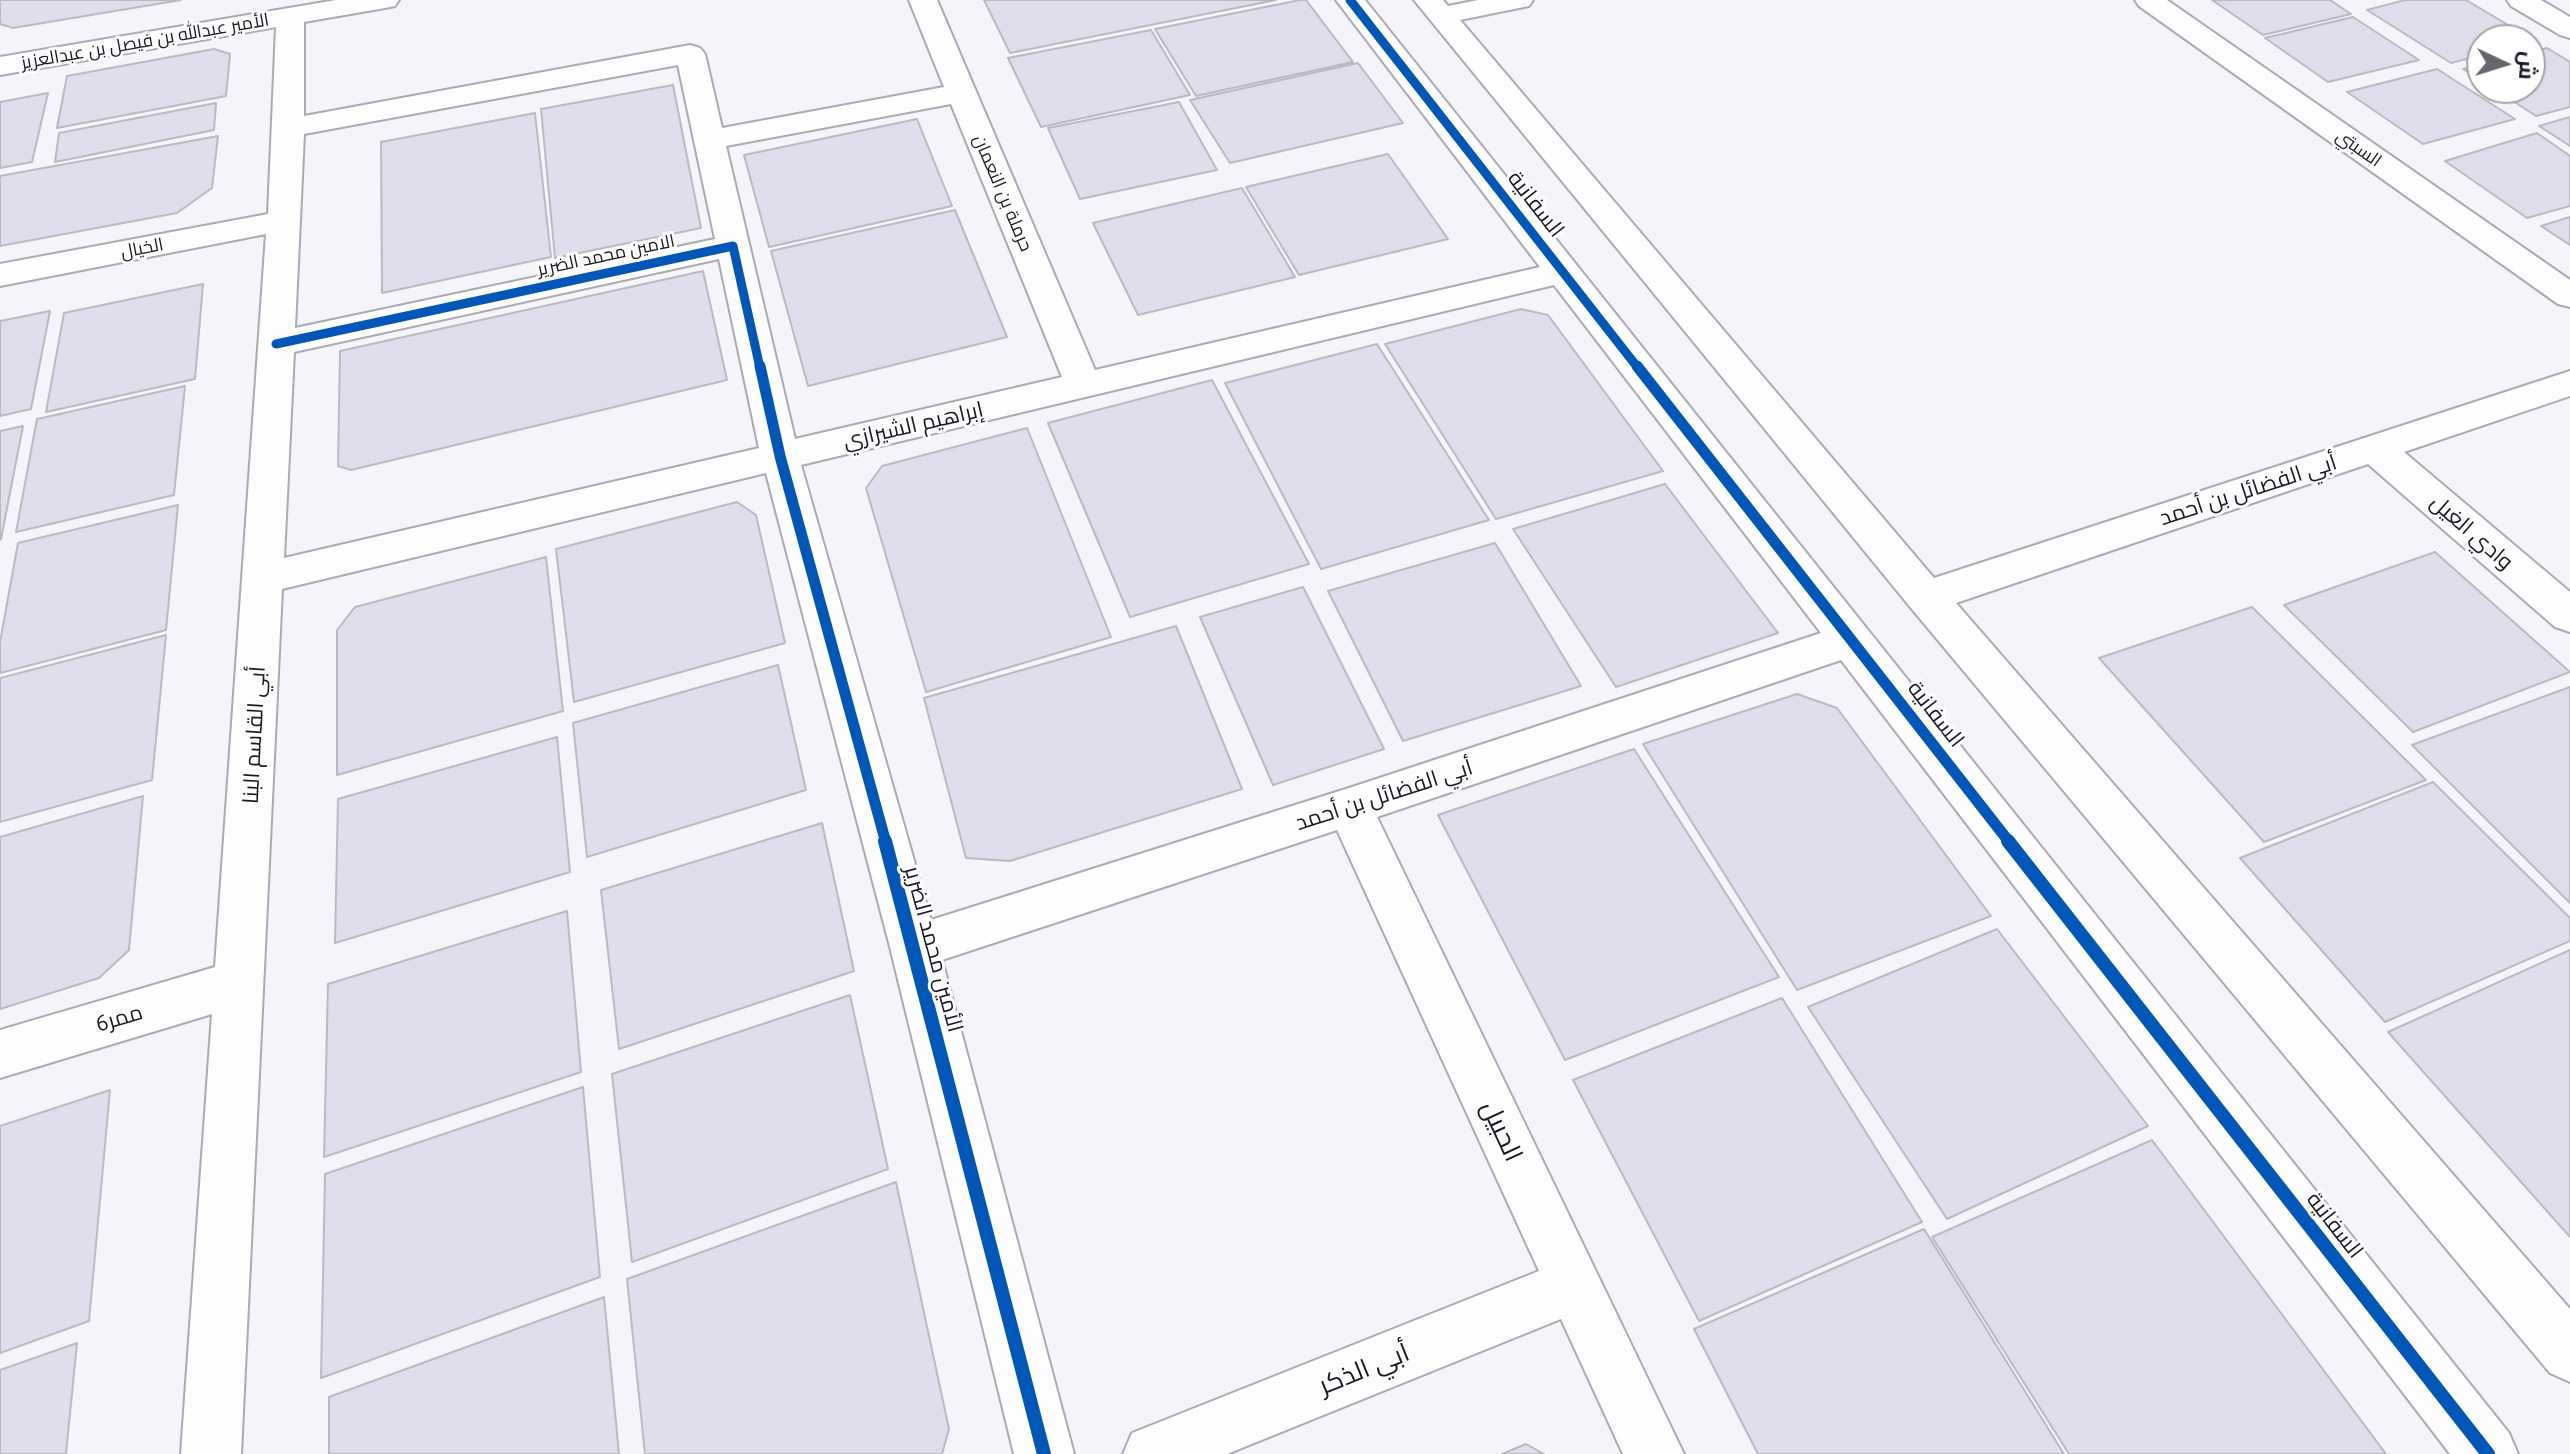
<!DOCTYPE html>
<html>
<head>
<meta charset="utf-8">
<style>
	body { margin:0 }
	#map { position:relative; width:2570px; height:1454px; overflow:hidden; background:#f4f4fa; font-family:Ubuntu,Cairo,sans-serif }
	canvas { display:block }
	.north { position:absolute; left:2466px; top:24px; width:80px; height:80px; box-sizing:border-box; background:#fff; border:2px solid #a4a3a8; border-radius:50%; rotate:94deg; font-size:22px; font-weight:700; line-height:32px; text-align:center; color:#1b1925 }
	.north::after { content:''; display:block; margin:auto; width:28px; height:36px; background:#676670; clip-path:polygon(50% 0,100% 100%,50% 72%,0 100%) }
</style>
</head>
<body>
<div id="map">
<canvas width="2570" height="1454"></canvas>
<div class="north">ش</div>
</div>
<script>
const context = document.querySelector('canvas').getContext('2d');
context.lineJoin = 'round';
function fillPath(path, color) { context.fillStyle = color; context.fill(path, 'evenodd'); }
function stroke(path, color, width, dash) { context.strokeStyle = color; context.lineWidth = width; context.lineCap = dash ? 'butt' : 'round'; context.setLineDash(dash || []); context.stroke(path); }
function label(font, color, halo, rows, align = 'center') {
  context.font = font + ' Ubuntu,Cairo,sans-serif'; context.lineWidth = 6; context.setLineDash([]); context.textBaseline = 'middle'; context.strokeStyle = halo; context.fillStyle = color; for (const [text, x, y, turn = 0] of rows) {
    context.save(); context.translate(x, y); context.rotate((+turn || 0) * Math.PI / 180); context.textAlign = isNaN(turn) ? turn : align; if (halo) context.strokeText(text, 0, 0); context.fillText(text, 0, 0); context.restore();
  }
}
const building = new Path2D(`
	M0,0H181L13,28L0,24Z
	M984,0H1276L1010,53Z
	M1300,0H1306L1353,62L1196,96L1155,29Z
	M2212,0H2330L2351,14L2263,35Z
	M2405,0H2466L2535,41L2482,40V55L2451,63L2367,10Z
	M2353,17L2419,60L2328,82L2265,38Z
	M1151,30L1190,95L1041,127L1008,58Z
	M2547,48L2570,62V107L2536,116L2493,88H2530V52Z
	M214,49L230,54L226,96L57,128L67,76Z
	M1358,63L1403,123L1230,163L1190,100Z
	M2482,64V81L2463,69Z
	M2437,69L2515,119L2423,144L2347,92Z
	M673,85L701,228L555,258L541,109Z
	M48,93L32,162L0,168V102Z
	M1179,102L1217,170L1080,199L1048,128Z
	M216,103L214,130L55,162L59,133Z
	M535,113L551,257L382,293L381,142Z
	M2570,117V146L2539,126Z
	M917,119L952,206L769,247L744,155Z
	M2537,133L2570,156V206L2527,218L2445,161Z
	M218,136L212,188L177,213L0,246V176Z
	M1388,154L1448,239L1299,275L1246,187Z
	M1242,188L1295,277L1138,315L1093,223Z
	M955,210L1007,337L808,386L771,251Z
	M2570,217V245L2541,226Z
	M703,271L727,380L351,470L338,466L340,351Z
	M203,284L195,379L46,412L64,313Z
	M1521,309L1548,315L1663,471L1496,519L1385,344Z
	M50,311L31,409L0,416V321Z
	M1377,344L1489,520L1321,569L1225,383Z
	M1212,380L1309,564L1130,617L1048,423Z
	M185,386L174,495L16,532L37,419Z
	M23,426L1,539L0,540V431Z
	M1027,428L1111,637L926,692L866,488L882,466Z
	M1665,484L1778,633L1616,687L1513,529Z
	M737,502L756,515L785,643L574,702L556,549Z
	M178,505L166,630L0,673V642L18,543Z
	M1495,543L1581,686L1403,741L1328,591Z
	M2435,552L2570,672L2413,732L2284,605Z
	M546,557L563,711L337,775V630L355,607Z
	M1303,587L1384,749L1273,785L1200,617Z
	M2252,607L2426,780L2264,842L2099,658Z
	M1176,626L1242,789L1010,861L966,858L924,698Z
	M166,635L152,780L0,822V678Z
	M778,665L806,790L587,857L573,723Z
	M2570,687V903L2412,745Z
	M1797,694L1837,708L1991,916L1797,990L1643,744Z
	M557,737L570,872L335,943L338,799Z
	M1634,749L1779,977L1565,1060L1438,815Z
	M2433,782L2570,918V941L2385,1022L2240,858Z
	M143,796L129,950L99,978L0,1009V837Z
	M822,823L854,971L619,1049L601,890Z
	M567,911L581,1072L324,1157L328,984Z
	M1997,929L2148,1126L1947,1219L1808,1007Z
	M2570,950V1237L2388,1032Z
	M850,995L888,1169L632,1262L612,1074Z
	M1782,998L1922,1222L1699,1321L1573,1080Z
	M583,1087L600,1277L321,1378L325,1174Z
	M110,1090L89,1321L0,1353V1126Z
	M2152,1140L2386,1454H2069L1932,1237Z
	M896,1182L949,1429L942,1454H645L627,1279Z
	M1924,1229L2064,1454H1758L1694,1329Z
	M604,1297L619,1454H329V1397Z
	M77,1343L66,1454H0V1370Z
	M1526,1444L1544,1454H1502Z`);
const street = new Path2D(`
	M336,0H399L395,6L385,8L304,22V116L690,45L700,48L705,54L722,128L944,87L909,0H937L1095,370L1540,267L1336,0H1365L2509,1433L2518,1454H2450L1841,660L1377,817L1684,1454H1623L1561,1319L1227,1454H1123L1132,1433L1539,1271L1337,830L942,960L1074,1454H1014L890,947L766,473L282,589L241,1454H181L212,1014L0,1078V1030L215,967L266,234L0,286V264L268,214L276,27L0,75V57ZM678,65L715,239L295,328L304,134ZM951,104L1062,377L795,439L726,146ZM719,259L759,448L284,558L294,352ZM1554,285L1821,633L1349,788L931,920L801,465Z
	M1414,0H1443L1448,6L1478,0H1533L1529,6L1460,20L1934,578L2570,371V396L2404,452L2570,592V632L2555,627L2368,464L1956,603L2570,1309V1382L2550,1373L1911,608Z
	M2135,0H2167L2570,280V307L2558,304L2139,6Z
	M2507,0H2541L2570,17V38L2560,35L2511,6Z`);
const cyclewayFar2 = new Path2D(`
	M1350,0L1638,368
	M276,344L733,246L760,368`);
const cyclewayFar1 = new Path2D(`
	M760,366L780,456L886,843
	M1637,366L2010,843`);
const cycleway = new Path2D(`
	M885,841L1044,1454
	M2008,841L2488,1454`);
const farStreetnames = [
	["الأمير عبدالله بن فيصل بن عبدالعزيز",145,41,-10],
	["السبتي",2359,148,35],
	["حرملة بن النعمان",1003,193,67],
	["الخيال",142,248,-11],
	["الامين محمد الضرير",606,255,-12]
];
const streetNames = [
	["السفانية",1536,204,52],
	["إبراهيم الشيرازي",913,425,-13],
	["أبي الفضائل بن أحمد",2248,490,-18],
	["وادي الغيل",2472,532,41],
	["السفانية",1936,714,52],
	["أبي القاسم البنا",254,735,-87],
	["أبي الفضائل بن أحمد",1384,795,-18],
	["الأمين محمد الضرير",934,949,75],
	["ممر6",119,1018,-16],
	["السفانية",2335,1225,52]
];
const nearStreetnames = [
	["الحبيل",1502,1131,65],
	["أبي الذكر",1364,1369,-22]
];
fillPath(building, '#dfddec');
stroke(building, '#bab9c2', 2);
stroke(street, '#abaab3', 4);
fillPath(street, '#fdfdfe');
stroke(cyclewayFar2, '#0057b8', 9);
stroke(cyclewayFar1, '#0057b8', 11);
stroke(cycleway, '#0057b8', 14);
label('18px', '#1b1925', '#fff', farStreetnames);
label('22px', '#1b1925', '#fff', streetNames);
label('26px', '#1b1925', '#fff', nearStreetnames);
</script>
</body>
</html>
